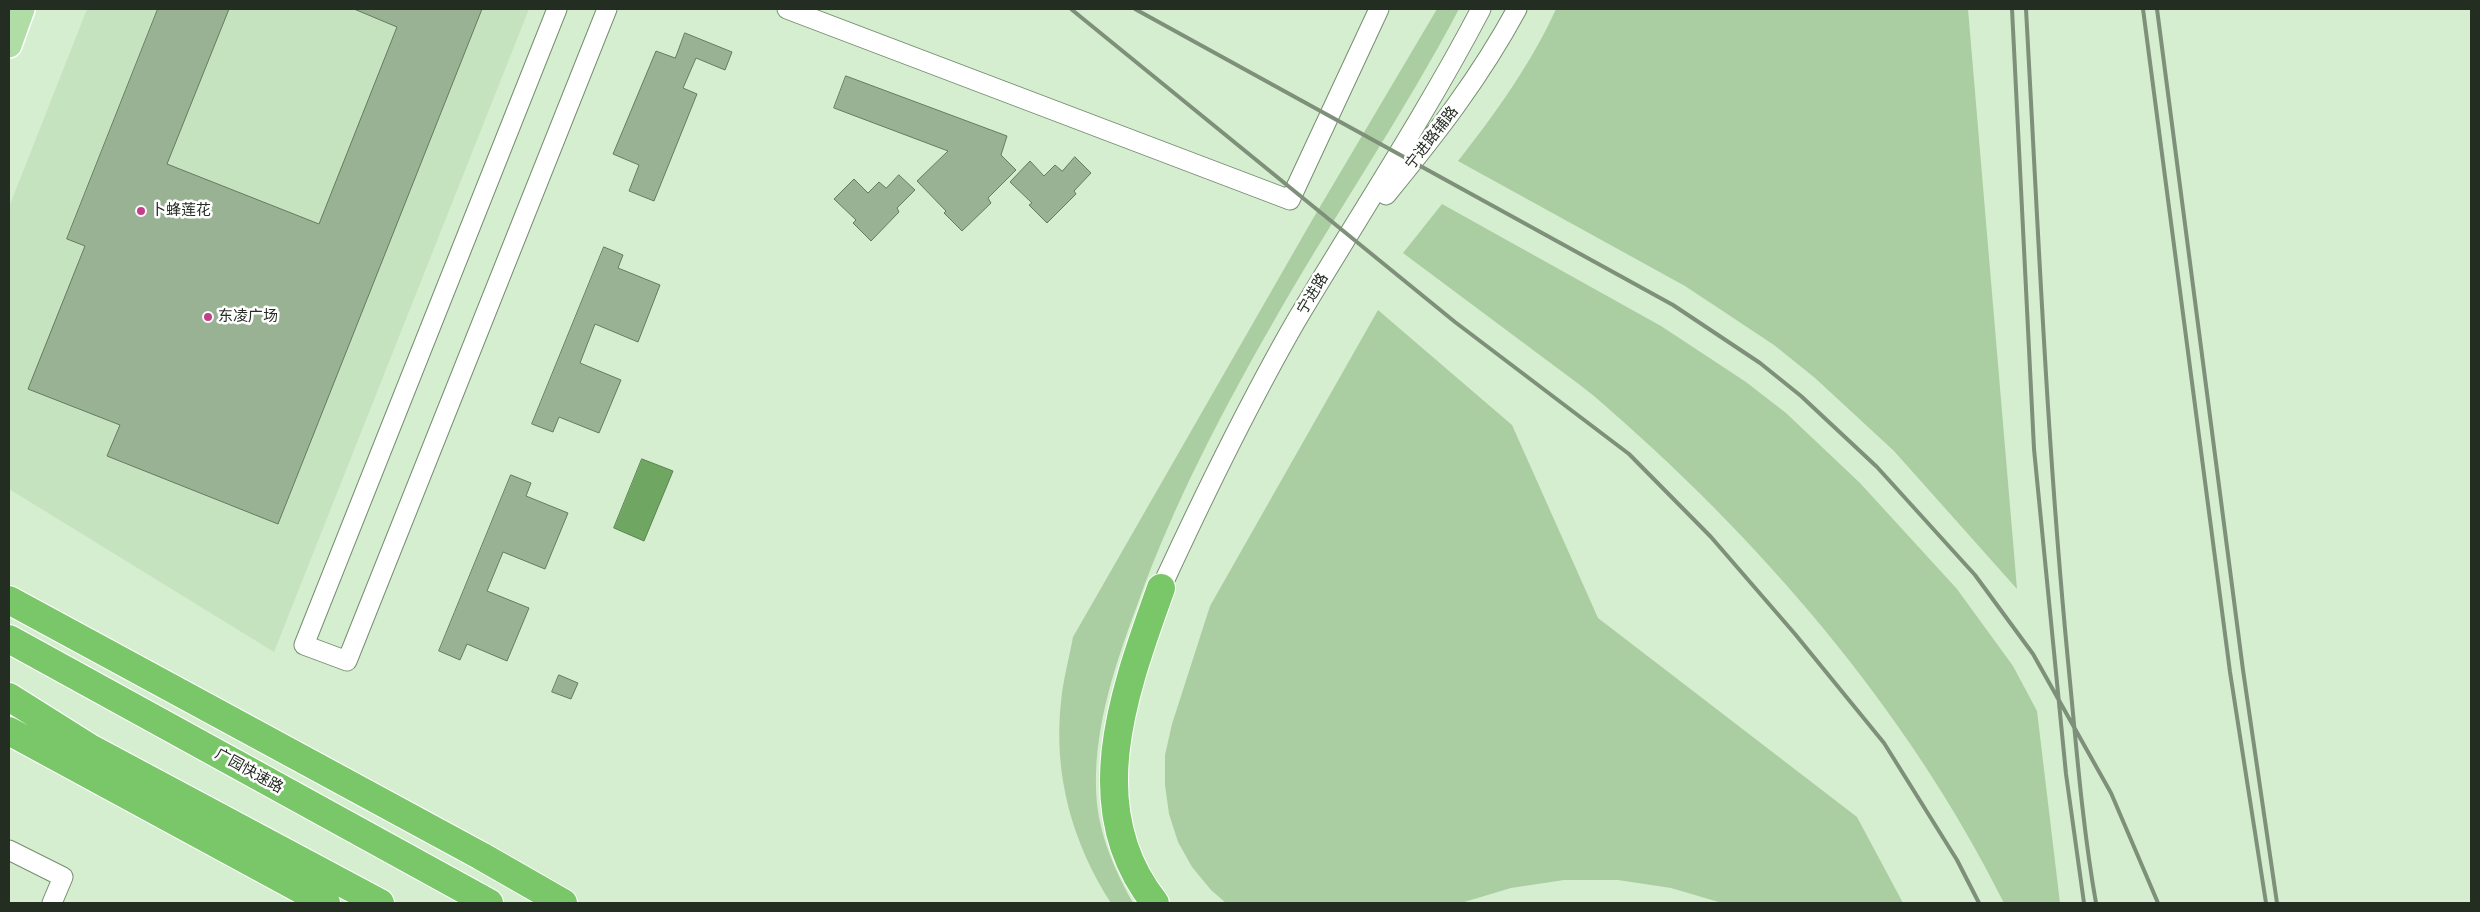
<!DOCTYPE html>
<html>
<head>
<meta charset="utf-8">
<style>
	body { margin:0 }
	#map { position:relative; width:2480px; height:912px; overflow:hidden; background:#d5eecf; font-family:"PT Sans Narrow",sans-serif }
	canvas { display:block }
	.frame { position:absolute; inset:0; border:10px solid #242d22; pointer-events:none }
</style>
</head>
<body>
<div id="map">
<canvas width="2480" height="912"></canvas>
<div class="frame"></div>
</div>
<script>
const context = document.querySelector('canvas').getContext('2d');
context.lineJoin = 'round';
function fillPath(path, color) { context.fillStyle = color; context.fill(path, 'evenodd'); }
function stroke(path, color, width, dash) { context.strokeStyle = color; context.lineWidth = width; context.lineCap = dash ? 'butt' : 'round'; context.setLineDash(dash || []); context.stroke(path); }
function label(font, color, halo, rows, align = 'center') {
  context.font = font + ' "PT Sans Narrow","Noto Sans SC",sans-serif'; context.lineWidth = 5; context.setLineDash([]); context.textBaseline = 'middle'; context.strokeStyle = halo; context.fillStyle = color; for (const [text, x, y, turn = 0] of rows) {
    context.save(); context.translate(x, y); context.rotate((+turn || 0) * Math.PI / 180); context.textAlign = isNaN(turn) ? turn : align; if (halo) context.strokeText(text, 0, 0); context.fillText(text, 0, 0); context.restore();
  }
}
const built = new Path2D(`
	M87,9H529L274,652L9,489V207Z`);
const green = new Path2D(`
	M1437,9H1459C1404,113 1338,210 1279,312C1225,406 1174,502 1138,603C1116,662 1095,723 1096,786C1096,828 1113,867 1133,903H1111C1072,843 1053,773 1061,702C1063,680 1069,659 1073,637L1311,222Z
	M1556,9H1968L2017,589L1894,451L1815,378L1774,345L1685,286L1458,161C1495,114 1531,64 1556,9Z
	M1442,204L1661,326L1746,382L1786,413L1860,483L1957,589L2013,666L2037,711L2060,903H2004C1906,707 1759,538 1594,396C1573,379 1550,363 1529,347C1487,316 1445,284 1403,253Z
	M1378,310L1512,425L1598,618L1857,817L1903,903H1722L1671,888L1618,880H1564L1511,888L1461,903H1226L1211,890L1192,867L1178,842L1169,814L1165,785V755L1172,724L1210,606Z`);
const water = new Path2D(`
	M642,459L673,471L644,541L614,528Z`);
const building = new Path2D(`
	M158,9H229L167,164L319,224L397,27L354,9H482L278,524L107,456L120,425L28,389L85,246L67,239Z
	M685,33L732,52L725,70L696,58L683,88L697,94L654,201L629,191L639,165L613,154L656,51L675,58Z
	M846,76L1007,136L1001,155L1016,170L988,198L991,203L962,231L944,213L946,211L917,181L948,151L834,108Z
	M1075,157L1091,173L1074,191L1076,194L1047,223L1029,205L1032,203L1010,182L1030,161L1044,176L1055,165L1062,171Z
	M899,175L915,190L897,208L899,212L871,241L853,223L856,220L834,199L854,179L868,193L879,182L886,188Z
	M604,247L623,255L618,268L660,285L638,342L595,324L580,363L621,380L599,433L559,417L553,432L532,424Z
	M511,475L531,483L526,496L568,513L545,569L503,552L487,591L529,608L507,661L467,644L460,660L439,651Z
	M559,675L578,683L571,699L552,692Z`);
const minor = new Path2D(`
	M557,9L304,645L347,661L607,9
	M787,9L1290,200L1379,9
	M1386,195C1436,134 1479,79 1517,9
	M1161,588C1203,497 1246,408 1296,321C1358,217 1425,116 1481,9
	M9,850L63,877L52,903`);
const major = new Path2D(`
	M9,45L22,9`);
const highway = new Path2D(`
	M9,600L481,856L563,903
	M9,639L489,903
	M9,697L90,748L380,903
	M9,731L326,903
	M1155,903C1079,808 1125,689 1161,588`);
const rail = new Path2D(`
	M1071,9L1455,322L1629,454L1711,537L1795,634L1884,743L1957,860L1979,903
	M1135,9L1673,305L1760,363L1801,396L1877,467L1975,575L2033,654L2111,793L2158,903
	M2012,9L2034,449L2066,774L2084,903
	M2026,9C2038,226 2047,444 2068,661C2076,742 2082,824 2096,903
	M2143,9L2230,672L2266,903
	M2157,9L2243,670L2277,903`);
const markers = [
	[141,211,5,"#c24089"],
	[208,317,5,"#c24089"]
];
const streetNames = [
	["宁进路辅路",1432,138,-52],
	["宁进路",1313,294,-59],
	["广园快速路",249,771,29]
];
const poiNames = [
	["卜蜂莲花",151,211],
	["东凌广场",218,317]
];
fillPath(built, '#c6e3bf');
fillPath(green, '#aacea2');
fillPath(water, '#6fa762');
stroke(water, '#58824f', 1);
fillPath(building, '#9ab294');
stroke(building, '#647b5f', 1);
stroke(minor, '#768e71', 21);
stroke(major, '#fff', 28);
stroke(highway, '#fff', 30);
stroke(minor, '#fff', 19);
stroke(major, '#afdda5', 25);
stroke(highway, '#7ac769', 28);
stroke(rail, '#7e8f7a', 4);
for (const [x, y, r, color] of markers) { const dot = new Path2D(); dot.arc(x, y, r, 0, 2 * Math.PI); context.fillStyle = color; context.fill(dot); stroke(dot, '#fff', 2); }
label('15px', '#242d22', '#fff', streetNames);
label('15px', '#242d22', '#fff', poiNames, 'left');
</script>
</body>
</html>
